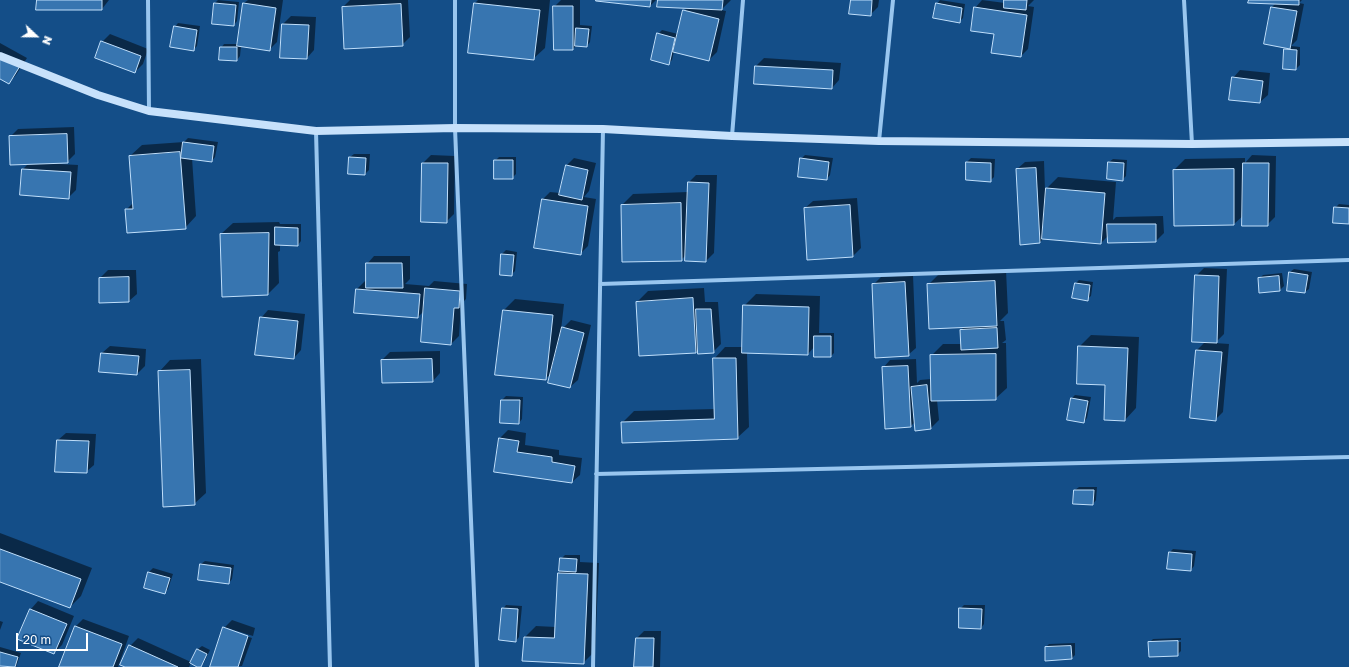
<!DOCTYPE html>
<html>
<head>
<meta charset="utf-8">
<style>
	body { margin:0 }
	#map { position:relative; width:1349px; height:667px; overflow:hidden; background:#144e88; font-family:"Golos Text",sans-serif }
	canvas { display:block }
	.north { position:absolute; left:16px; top:16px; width:40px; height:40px; -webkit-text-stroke:3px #144e88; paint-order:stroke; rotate:112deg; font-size:11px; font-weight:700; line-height:16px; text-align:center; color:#fff }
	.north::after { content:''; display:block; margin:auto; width:14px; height:18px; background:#fff; clip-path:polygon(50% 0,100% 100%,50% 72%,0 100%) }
	.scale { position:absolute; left:16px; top:633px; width:72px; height:18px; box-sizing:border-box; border:2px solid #fff; border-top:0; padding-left:5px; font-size:12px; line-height:14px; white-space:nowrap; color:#fff; -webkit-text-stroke:3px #144e88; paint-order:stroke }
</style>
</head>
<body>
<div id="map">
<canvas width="1349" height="667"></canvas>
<div class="north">N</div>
<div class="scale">20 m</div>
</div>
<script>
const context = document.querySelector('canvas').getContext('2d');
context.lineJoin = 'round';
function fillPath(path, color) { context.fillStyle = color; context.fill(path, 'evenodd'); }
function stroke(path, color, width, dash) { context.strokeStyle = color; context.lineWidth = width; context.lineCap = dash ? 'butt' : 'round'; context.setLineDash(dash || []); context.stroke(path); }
const shadow = new Path2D(`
	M38,0H109L102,9Z
	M218,0L239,2L237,21L234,25L214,4Z
	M248,0H283L277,42L269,50L241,46L240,56L237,60L221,48L224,44H238L244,3Z
	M350,0H408L410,37L402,45L345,48L343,7Z
	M478,0H550L545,48L533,59L475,3Z
	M561,0H580V25L592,26L590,42L587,46L577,45L573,49L554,7Z
	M597,0H656L650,6Z
	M659,0H731L721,10L726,11L717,52L709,60L674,51L672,60L668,64L658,34L662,30L678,34L684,11L688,7Z
	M852,0H879L878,7L870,15Z
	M940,0L965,4L963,18L959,22L937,4Z
	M982,0L1005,3V0H1034L1028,6L1034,7L1028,49L1021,56L995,34L975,8Z
	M1250,0H1302L1299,3L1304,4L1297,40L1291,46L1300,47V65L1296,69L1285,50L1288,47L1265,43L1272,7L1276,3Z
	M291,16L316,17L314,50L307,58L283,24Z
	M178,23L200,26L197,46L193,50L175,27Z
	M110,34L148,49L143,64L135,72L102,42Z
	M0,43L27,58L16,75L9,83L0,78Z
	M764,58L841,63L839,80L832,88L755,83L756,66Z
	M1240,70L1270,73L1268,95L1260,102L1230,99L1233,78Z
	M74,127L75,154L67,162H60V164L78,165L76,190L68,198L23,169L29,163L10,137L18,129Z
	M188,138L218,142L215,157L212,161L192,158L196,216L185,228L126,210L134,202L130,156L142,145L184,142Z
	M354,154H370L369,170L365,174L350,157Z
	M431,155L455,156L454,214L446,222L423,163Z
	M805,155L833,158L830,175L827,179L801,159Z
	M1252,155L1276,156L1275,217L1267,225L1244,215L1234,224L1174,170L1185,159L1245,158V163Z
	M499,157H516V174L512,178L495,161Z
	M574,158L596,163L589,191L584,197L596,199L588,246L580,254L543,199L550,192L560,193L566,166Z
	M971,158L995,159L994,177L990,181L967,180V162Z
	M1113,159L1127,160L1126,176L1122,180L1109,162Z
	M1044,161L1045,190L1058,177L1116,182L1113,220L1116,217L1163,216L1164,233L1156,241L1109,235L1101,243L1044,238L1040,242L1017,169L1025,162Z
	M696,175H717L714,253L706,261L686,260V255L681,260L623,261L622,205L633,194L688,192L689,182Z
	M857,198L861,248L853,256L808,259L805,208L813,201Z
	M1339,204L1349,205V222L1335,208Z
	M279,222L280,224H301V241L298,245L280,244V251L278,252L279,283L268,294L221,234L233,223Z
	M506,250L517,252L515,271L511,275L501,274L502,254Z
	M374,256H410V279L405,284L429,286L434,281L467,284L466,299L461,304L459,336L451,344L424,311L418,317L355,312L357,289L365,281H367V264Z
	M1204,268L1227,269L1224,334L1215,343L1229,344L1223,412L1215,420L1191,417L1197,350L1206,341L1196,276Z
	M1294,269L1312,272L1309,289L1305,292L1290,272Z
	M108,270H136L137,294L129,301L100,278Z
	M1006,270L1008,313L1000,321H1004L1006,340L1002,343H1006L1007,388L995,399L937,400L939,420L931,428L916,429L915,422L911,426L886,428L883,368L890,360L916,359L917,383L920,380L931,379V356L943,344H962L961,330L965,326L928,285L940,273Z
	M1282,273L1284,286L1280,290L1260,292L1259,279L1263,275Z
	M913,275L916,348L908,355L873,285L881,277Z
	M1079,280L1093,282L1091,296L1087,299L1076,283Z
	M704,288L705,302H718L721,344L713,352L699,348L696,352L637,302L648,291Z
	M756,294L820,296L819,333H834V353L831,356L815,346L808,354L747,353L749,427L737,438L622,423L634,411L715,409L714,359L725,347H744V306Z
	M515,299L564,304L561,330L571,320L591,325L578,380L570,387L552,373L545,379L497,374L504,310Z
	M268,310L305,314L301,350L294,358L261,318Z
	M1091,335L1139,337L1136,408L1125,420L1106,384L1079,347Z
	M110,346L146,349L145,366L137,374L102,353Z
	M440,351V373L433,381L382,360L390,352Z
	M201,359L206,493L194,504L159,372L170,360Z
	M1075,395L1091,397L1087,418L1084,422L1072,398Z
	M506,396L523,397L522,419L519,423L502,400Z
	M508,430L526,433L525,445L559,450V455L582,458L580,475L572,482L495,471L500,438Z
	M66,433L96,434L94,465L86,472L58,440Z
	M1079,487H1097L1096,500L1093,504L1075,490Z
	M0,533L92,568L81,596L70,607L0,581Z
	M1173,549L1196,551L1194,566L1191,570L1169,553Z
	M565,555H580V562L599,563L595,651L583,663L524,660L525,637L536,626L556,627L559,573L562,570L561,559Z
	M205,561L234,565L232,579L229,583L201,564Z
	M153,568L173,574L168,589L165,592L145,587L149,572Z
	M38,601L74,616L62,645L54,653L19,638L31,609Z
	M506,605L522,606L519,637L516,641L503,609Z
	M964,605H985L984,624L981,628L960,609Z
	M83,619L129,636L118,667H60L76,626Z
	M232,620L255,628L253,636L227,628V630L252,638L242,666L214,667L224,628Z
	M0,621L3,622L0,630Z
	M644,631H661L660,667H635L637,638Z
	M138,638L191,662L198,649L202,646L210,650L203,664L200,667L191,663L189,667H127L130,646Z
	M1181,638V640L1152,641V643L1181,642V651L1177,655L1149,643L1153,639Z
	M1075,643V655L1072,658L1046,647L1049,644Z
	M0,647L21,653L16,667H6L0,665Z`);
const building = new Path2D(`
	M37,0H102V10H36Z
	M596,0H651L650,7L596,1Z
	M658,0H723L722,10L657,7Z
	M851,0H872L871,16L849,14Z
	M1004,0H1027L1026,10L1004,8Z
	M1249,0H1299V5L1248,3Z
	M214,3L236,5L234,26L212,24Z
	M243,3L276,8L270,51L237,46Z
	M474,3L540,10L534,60L468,53Z
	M936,3L962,8L960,23L933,18Z
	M401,4L403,46L344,49L342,7Z
	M553,6H573V50H554Z
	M974,7L1027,15L1021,57L991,53L994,34L971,31Z
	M1271,7L1297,11L1290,49L1264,44Z
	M683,10L719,19L709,61L673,52Z
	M282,24L309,25L307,59L280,58Z
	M174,26L197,30L194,51L170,47Z
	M576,28L589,29L587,47L575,46Z
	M657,33L675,38L669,65L651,60Z
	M101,41L141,56L135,73L95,58Z
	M220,47H237V61L219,60Z
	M1284,49L1297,50L1296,70L1283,69Z
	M0,54L20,66L9,84L0,79Z
	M755,66L833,70L832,89L754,84Z
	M1232,77L1263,81L1260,103L1229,100Z
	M67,134L68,163L10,165L9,136Z
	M183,142L214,146L212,162L181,158Z
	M180,152L186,229L127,233L125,209H133L129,156Z
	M349,157L366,158L365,175L348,174Z
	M800,158L829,162L827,180L798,177Z
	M494,160H513V179H494Z
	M966,162L991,163V182L966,180Z
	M1108,162L1124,163L1123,181L1107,179Z
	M422,163H448L447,223L421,222Z
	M1243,163H1269L1268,226H1242Z
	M566,165L588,170L582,200L559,195Z
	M1036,168L1040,243L1020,245L1016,169Z
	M22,169L71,172L69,199L20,195Z
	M1234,169V225L1174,226L1173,170Z
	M688,182L709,183L706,262L685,261Z
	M1046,188L1105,193L1101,244L1042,239Z
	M542,199L588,206L581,255L534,248Z
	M681,203L682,261L622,262L621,205Z
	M850,205L853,257L807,260L804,208Z
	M1334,207L1349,208V224L1333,223Z
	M1107,224H1156V242L1108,243Z
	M275,227L298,228V246L275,245Z
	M269,233L268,295L222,297L220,234Z
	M501,254L514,255L512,276L500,275Z
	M366,263H402L403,288H366Z
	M1289,272L1308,275L1305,293L1287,291Z
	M1195,275L1219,276L1217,343L1192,342Z
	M1279,276L1280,291L1259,293L1258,278Z
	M129,277V302L99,303V278Z
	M995,281L997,326L929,329L927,284Z
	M905,282L909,356L875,358L872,284Z
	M1075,283L1090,285L1088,301L1072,298Z
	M425,288L460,291L459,308H454L451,345L421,342Z
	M356,289L420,294L418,318L354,313Z
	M693,298L696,353L639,356L636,302Z
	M743,305L809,307L808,355L742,353Z
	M696,309H711L714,353L698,354Z
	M503,310L553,315L546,380L495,375Z
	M260,317L298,321L294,359L255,355Z
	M562,327L584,333L570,388L548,383Z
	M997,328L998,348L961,350L960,330Z
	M814,336H831V357H814Z
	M1078,346L1128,348L1125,421L1104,420L1105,385L1077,384Z
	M1196,350L1222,352L1216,421L1190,418Z
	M101,353L139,356L137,375L99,372Z
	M996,354V400L931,401L930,355Z
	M713,358H736L738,439L622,443L621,422L714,419Z
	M432,359L433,382L382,383L381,360Z
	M908,366L911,427L885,429L882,367Z
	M190,370L195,505L163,507L158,371Z
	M927,385L931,429L915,431L911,387Z
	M1071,398L1088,401L1084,423L1067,420Z
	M501,400H520L519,424L500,423Z
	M499,438L519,441L517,452L552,457V462L575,466L572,483L494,472Z
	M57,440L89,441L87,473L55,472Z
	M1074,490H1094L1093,505L1073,504Z
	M0,549L81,579L70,608L0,582Z
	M1169,552L1192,554L1191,571L1167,569Z
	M560,558L577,559L576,572L559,571Z
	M200,564L231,568L229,584L198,580Z
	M148,572L170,578L165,594L144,588Z
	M558,573L588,574L584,664L522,661L524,637L554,638Z
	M502,608L518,609L516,642L499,640Z
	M959,608L982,609L981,629L959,628Z
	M30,609L67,624L54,654L17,639Z
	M75,626L122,644L113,667H59Z
	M223,627L248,636L238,667H210Z
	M636,638H654L653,667H634Z
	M1178,641V656L1149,657L1148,642Z
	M129,645L178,667H125L120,665Z
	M1071,646L1072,659L1045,661V647Z
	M197,649L207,654L201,667H197L190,663Z
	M0,652L18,657L15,667L0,666Z`);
const street = new Path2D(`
	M148,0L149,111
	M455,0V128L477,667
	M1184,0L1192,144
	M316,131L330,667
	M732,136L743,0
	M879,141L893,0
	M600,284L1349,260
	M596,474L1349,457
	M593,667L603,129`);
const secondary = new Path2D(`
	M0,56L98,95L149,111L316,131L455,128L603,129L732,136L879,141L1192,144L1349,142`);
fillPath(shadow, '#0007');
fillPath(building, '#3775b0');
stroke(building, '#c0dffb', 1);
stroke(street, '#99c6ef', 4);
stroke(secondary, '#c7e1fb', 8);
</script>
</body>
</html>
